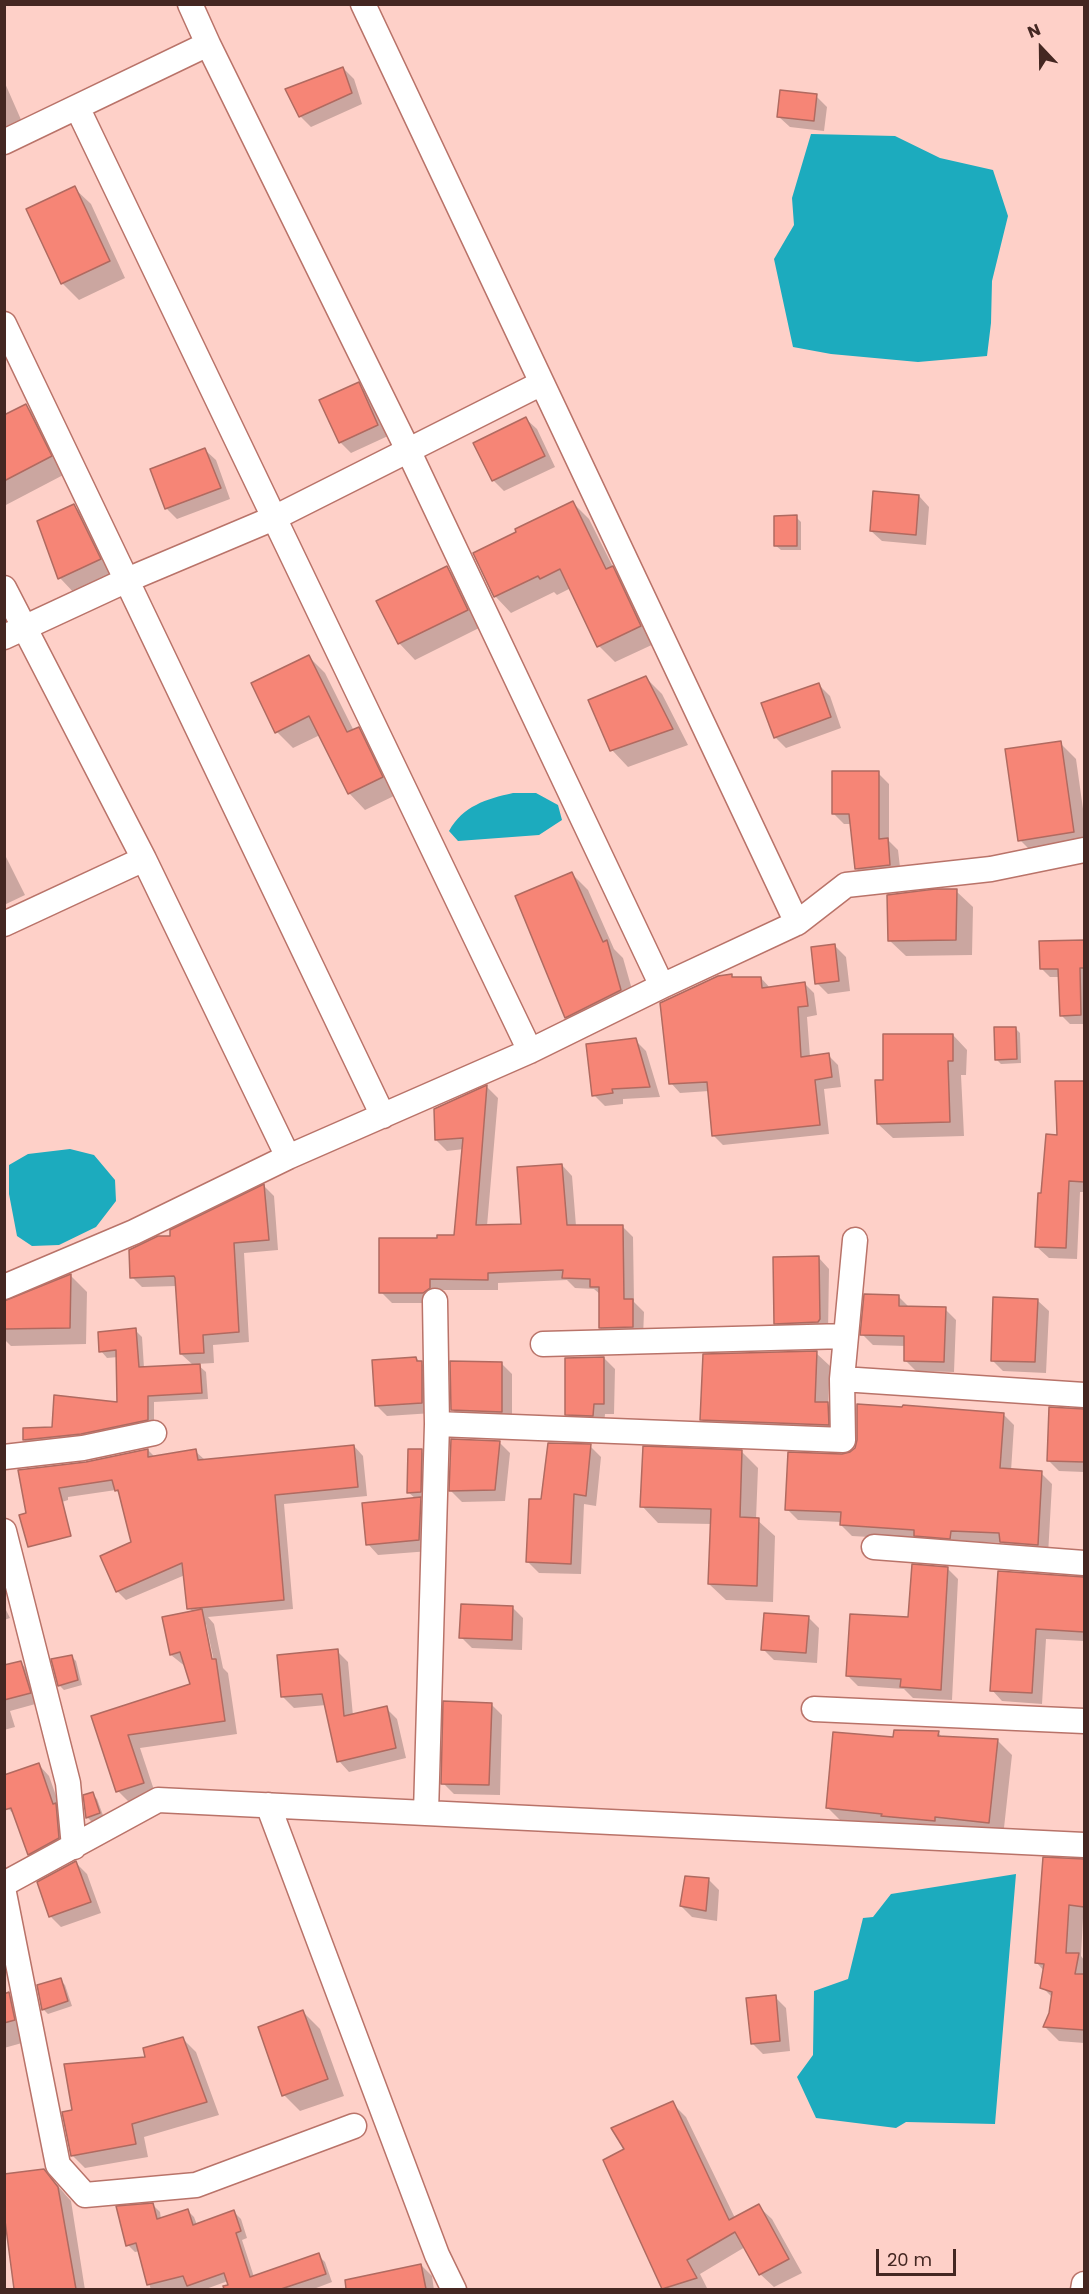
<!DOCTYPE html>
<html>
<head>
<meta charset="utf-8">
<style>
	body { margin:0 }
	#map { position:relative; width:1089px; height:2294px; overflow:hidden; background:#fed0c8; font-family:Poppins,sans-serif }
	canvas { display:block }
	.frame { position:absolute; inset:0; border:6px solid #442722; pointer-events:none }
	.north { position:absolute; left:1011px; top:18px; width:60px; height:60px; -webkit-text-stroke:4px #fed0c8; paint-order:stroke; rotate:338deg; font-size:16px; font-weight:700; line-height:24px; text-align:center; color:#442722 }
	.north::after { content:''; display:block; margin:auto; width:21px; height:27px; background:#442722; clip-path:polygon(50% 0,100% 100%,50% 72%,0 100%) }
	.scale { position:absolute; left:876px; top:2249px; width:80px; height:27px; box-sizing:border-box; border:3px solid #442722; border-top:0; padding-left:8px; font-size:18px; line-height:21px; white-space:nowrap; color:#442722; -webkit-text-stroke:4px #fed0c8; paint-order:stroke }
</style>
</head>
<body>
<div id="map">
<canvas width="1089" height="2294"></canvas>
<div class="frame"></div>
<div class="north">N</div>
<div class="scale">20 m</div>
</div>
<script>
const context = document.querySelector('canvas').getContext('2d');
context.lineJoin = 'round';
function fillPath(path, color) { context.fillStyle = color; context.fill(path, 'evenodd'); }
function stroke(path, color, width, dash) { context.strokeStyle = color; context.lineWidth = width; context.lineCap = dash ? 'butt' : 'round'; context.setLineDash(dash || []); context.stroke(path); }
const water = new Path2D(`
	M811,134L895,136L940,158L993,170L1008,216L992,281L991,323L987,356L918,362L831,354L793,347L774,259L794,225L792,198Z
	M513,793H536L558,805L562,820L539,835L458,841L449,831C463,806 486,799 513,793Z
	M70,1149L94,1155L115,1180L116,1201L96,1227L59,1245L32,1246L17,1236L9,1194V1165L28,1154Z
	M1016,1874L995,2124L906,2122L896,2128L816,2118L797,2077L813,2055L814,1991L848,1979L863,1918L873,1917L891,1894Z`);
const shadow = new Path2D(`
	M343,68L354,79L362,104L311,127L300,116Z
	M4,81L26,131L4,140Z
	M816,96L827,107L824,131L790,127L779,117Z
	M74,188L91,204L125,278L79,300L63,284L28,210Z
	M358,384L369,395L388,436L351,453L340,442Z
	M26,406L43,422L67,473L4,506V416Z
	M526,419L537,429L555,467L504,491L493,480Z
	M205,450L216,460L230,499L177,519L167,509L152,470Z
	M919,496L929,507L926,545L882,541L871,531Z
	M573,503L589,519L614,569L629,584L656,643L615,662L599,646L571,588L557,595L554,592L511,613L495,596Z
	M74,506L91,522L116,575L76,595L60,578L39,522Z
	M796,517L801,522V550H781L775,545Z
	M447,568L463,584L483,626L415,660L399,643Z
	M309,657L325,673L354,731L358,729L375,745L398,794L365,810L349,793L320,735L293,748L277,732Z
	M646,678L662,694L688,745L628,767L612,750Z
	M819,685L830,696L841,728L786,748L775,737Z
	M1060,743L1076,759L1084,816V849L1036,856L1020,840Z
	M878,773L889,784V841L898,850L901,876L867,879L856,868L852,824H844L833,813Z
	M4,853L25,895L4,905Z
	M572,874L588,890L614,949L623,958L637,1007L583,1033L566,1017Z
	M956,891L973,907L972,955L906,956L889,940Z
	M1084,942V1024H1070L1061,1015L1060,977H1050L1041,968V943Z
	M835,946L846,957L850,991L828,994L817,983Z
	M732,976L735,979L761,978L771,989L805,984L814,993L817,1015L807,1017L810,1057L828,1055L838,1065L841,1087L824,1089L829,1134L723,1145L713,1135L709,1091L680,1093L671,1083Z
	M1015,1028L1020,1033L1021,1063L1001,1064L996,1059Z
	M953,1035L967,1050L966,1075H961L964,1136L893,1138L878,1124L885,1081Z
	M635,1040L646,1051L660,1097L623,1099V1104L605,1106L594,1095Z
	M1084,1082V1192H1080L1077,1259L1049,1258L1037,1247L1042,1195L1058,1137L1057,1083Z
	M487,1087L498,1098L487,1226H523L562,1165L572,1176L576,1226H622L633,1237L634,1302L644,1312L643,1338L611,1339L600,1328L601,1295L594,1289L575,1288L567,1280L498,1283V1290H440V1299L435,1303H392L381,1292L439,1240L456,1237L464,1149L447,1151L436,1140V1110Z
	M264,1186L274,1196L278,1250L244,1253L249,1342L213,1345L214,1363L197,1364L206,1372L208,1399L154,1402V1426L31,1446L24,1440V1430L53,1429L118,1404V1357L107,1358L101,1351L135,1330L142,1337L144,1368L193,1365L181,1354L177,1286L142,1287L132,1277L172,1237Z
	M819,1258L829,1269L828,1333L786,1334L776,1323Z
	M71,1276L87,1292L86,1344L11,1346L4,1339V1302Z
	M899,1297L909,1307L945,1309L956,1320L954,1372L916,1371L905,1360L906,1346L873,1345L862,1334Z
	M1038,1301L1049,1311L1046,1373L1003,1371L992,1360Z
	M816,1353L830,1366L828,1405L841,1418L842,1438L715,1433L701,1419Z
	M416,1358L432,1374L433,1413L387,1416L376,1405Z
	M604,1358L615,1369L614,1414H605L604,1426L578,1425L567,1414Z
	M501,1363L512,1374V1423L463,1421L453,1410Z
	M1084,1410V1472L1059,1471L1048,1460Z
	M1003,1414L1014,1425L1011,1471L1041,1473L1052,1484L1048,1555L1013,1553L1003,1543L961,1541V1549L920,1540L852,1536L841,1525L842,1522L798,1520L787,1509L843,1456Z
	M499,1442L510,1453L505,1501L462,1502L451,1491Z
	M354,1446L363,1456L367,1496L284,1504L293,1609L208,1617L214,1624L223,1668L228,1673L237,1734L140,1748L156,1796L131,1804L118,1791L93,1717L191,1685L186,1667L171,1655L193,1612L189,1608L185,1575L126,1600L117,1591L133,1543L121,1495L116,1490L68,1497V1500L35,1511L25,1502L86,1463L148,1450L155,1457L195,1451L205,1460ZM203,1624H206L215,1666L212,1667Z
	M590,1446L601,1457L596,1506L584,1504L581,1574L539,1573L528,1562L542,1501Z
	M421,1451L426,1456L425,1497H418L431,1510L430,1551L378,1555L368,1544L416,1499L408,1492Z
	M742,1452L758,1468L756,1519L775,1536L773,1602L726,1600L709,1584L712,1524L658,1523L642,1506Z
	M947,1568L958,1579L952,1700L913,1698L904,1689L858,1686L847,1675L910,1618Z
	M1000,1572L1084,1577V1641L1046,1639L1042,1704L1002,1701L992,1690Z
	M4,1606L10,1618L4,1620Z
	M512,1607L523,1618L522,1650L472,1648L461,1637Z
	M808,1617L819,1628L817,1663L774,1660L763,1649Z
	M337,1651L348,1662L353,1716L386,1708L397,1719L406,1758L349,1772L339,1761L326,1705L294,1708L283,1697Z
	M71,1656L76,1661L82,1685L64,1690L59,1685Z
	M21,1663L30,1673L39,1703L10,1711L15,1727L4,1730V1667Z
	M491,1704L502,1715L500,1795L454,1794L443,1783Z
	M938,1733L944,1738L997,1740L1012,1755L1003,1837L842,1822L827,1807L895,1738Z
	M39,1765L49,1776L61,1810L69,1849L40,1865L29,1854L15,1816L8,1808Z
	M92,1794L97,1799L104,1818L92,1822L87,1817Z
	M1084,1860V1919L1083,1918L1081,1956L1084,1960V2043L1059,2041L1045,2027L1050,2014L1053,1998L1042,1987L1044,1971L1037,1963Z
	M76,1863L87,1874L101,1913L61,1927L50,1916Z
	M708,1879L719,1890L717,1921L692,1917L681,1906Z
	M60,1980L65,1985L72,2006L48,2014L43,2009Z
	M9,1994L14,1999L22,2043L4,2048V1995Z
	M775,1997L786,2008L790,2051L763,2054L752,2043Z
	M303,2012L320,2029L344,2096L300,2111L284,2095Z
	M183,2039L196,2052L219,2115L144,2137L148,2157L85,2168L72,2155L74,2111L147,2058Z
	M672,2103L686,2117L735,2218L758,2206L772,2219L802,2273L774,2287L760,2274L745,2247L700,2274L708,2290H663L605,2161L626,2149Z
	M44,2170L71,2201L85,2290H15L7,2219L4,2217V2175Z
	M153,2205L160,2212L161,2219L187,2210L194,2217L197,2225L234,2212L241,2219L247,2238L242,2240L254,2277L318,2255L325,2262L332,2282L311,2290H231L228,2281L203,2290H151L140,2251L135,2252L128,2245Z
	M421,2265L432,2276L434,2290H366L363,2278Z`);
const building = new Path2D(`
	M343,67L352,93L299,117L285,89Z
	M780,90L817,94L814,121L777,117Z
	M75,186L110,261L61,284L26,209Z
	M359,382L378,425L339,443L319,400Z
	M26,404L52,456L4,481V415Z
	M526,417L545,456L492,481L473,443Z
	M205,448L221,488L165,509L150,469Z
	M873,491L919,495L916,535L870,531Z
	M573,501L606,569L613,566L641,626L597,647L560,569L540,579L538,576L494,597L473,553L516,532L515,529Z
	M74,504L101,559L58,579L37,521Z
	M797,515V546H774V516Z
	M447,566L468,610L398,644L376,601Z
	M309,655L347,732L359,727L383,777L348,794L309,716L275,733L251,683Z
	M646,676L673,729L610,751L588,700Z
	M819,683L831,717L774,738L761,703Z
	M1061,741L1074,832L1018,841L1005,749Z
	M832,771H879V839L888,838L890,865L855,869L849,814H832Z
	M572,872L603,942L607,940L621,990L565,1018L515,896Z
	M935,889H957L956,940L888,941L887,895Z
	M1084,940V968H1080L1081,1015L1060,1016L1058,969H1040L1039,941Z
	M835,944L839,981L815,984L811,947Z
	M732,974V977H761L762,988L805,982L808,1006L798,1007L801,1057L829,1053L832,1077L815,1080L820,1125L712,1136L707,1082L669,1084L660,1003L718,976Z
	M994,1027H1016L1017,1059L995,1060Z
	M883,1034H953V1061H948L950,1122L877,1124L875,1080H883Z
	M636,1038L650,1087L612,1089L613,1093L592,1096L586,1044Z
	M1055,1081H1084V1182L1069,1181L1066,1248L1035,1247L1038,1193H1041L1046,1134L1057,1135Z
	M487,1085L476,1225L521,1224L517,1167L562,1164L567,1225H623L624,1299H633V1327L599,1328V1287H590V1279L562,1278L563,1270L488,1273V1280L430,1279V1288L423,1293H379V1238H437V1235H454L463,1138L435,1140L434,1109Z
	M264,1184L269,1240L234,1243L239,1332L203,1335L204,1353L180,1354L175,1278L174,1276L130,1278L129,1250L158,1236H170V1230Z
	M819,1256L820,1319L818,1322L774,1324L773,1257Z
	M71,1274L70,1328L4,1329V1301Z
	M864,1294L899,1295V1306L946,1307L944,1362L904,1361V1336L860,1335Z
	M993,1297L1038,1299L1035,1362L991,1361Z
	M136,1328L139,1367L200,1364L202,1393L148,1396V1420L81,1434L23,1440V1428L52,1427L54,1395L117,1402L116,1350L99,1352L98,1332Z
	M817,1351L815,1402H828L829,1425L700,1420L703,1354Z
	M416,1357L417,1361H422V1403L375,1406L372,1360Z
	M604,1357V1404H594L593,1416L565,1415V1358Z
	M450,1361L502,1362V1412L451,1410Z
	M857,1404L902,1407L903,1405L1004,1413L1000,1468L1042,1471L1038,1545L1000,1542L999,1533L951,1531L950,1539L914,1536V1530L840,1525L841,1512L785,1510L788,1452L842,1454L850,1452L855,1448L857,1440Z
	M1049,1407L1084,1409V1462L1047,1461Z
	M451,1439L500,1441L495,1490L449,1491Z
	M548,1443L591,1444L586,1496L574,1494L571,1564L526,1562L529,1499H541Z
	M354,1445L358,1487L275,1495L284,1600L187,1609L182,1563L116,1592L100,1556L131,1542L118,1490L115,1491L112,1480L59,1488L71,1536L28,1547L19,1515L26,1513L18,1470L86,1462L148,1449V1457L196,1449L198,1460Z
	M643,1446L742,1450L740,1517L759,1518L757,1586L708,1584L711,1509L640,1507Z
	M408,1449H422L421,1492L407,1493Z
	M421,1497L419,1540L366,1545L362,1503Z
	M912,1564L948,1567L941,1690L900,1687L901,1679L846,1676L850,1614L908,1617Z
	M998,1571L1084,1577V1632L1036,1629L1032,1693L990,1691Z
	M461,1604L513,1606L512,1640L459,1638Z
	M202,1609L212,1659H216L225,1721L128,1735L144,1783L116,1792L91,1716L190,1684L180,1652L170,1655L162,1617Z
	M764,1613L809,1616L806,1653L761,1650Z
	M338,1649L344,1716L387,1706L396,1748L337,1762L322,1694L281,1697L277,1655Z
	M72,1655L78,1680L58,1686L51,1659Z
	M21,1661L31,1693L4,1700V1665Z
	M443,1701L492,1703L489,1785L441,1784Z
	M894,1730L939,1731L938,1736L998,1739L989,1823L935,1817V1821L881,1816L882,1814L826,1808L833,1732L893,1737Z
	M39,1763L53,1804L56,1803L59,1838L28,1855L11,1808L4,1810V1775Z
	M93,1792L100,1813L86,1818L83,1795Z
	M1043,1857L1084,1859V1907L1069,1905L1066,1953H1079L1075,1974H1084V2030L1043,2027L1049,2013L1052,1992L1040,1988L1044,1964L1035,1963Z
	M76,1861L91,1902L49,1917L37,1882Z
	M685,1876L709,1878L706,1911L680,1906Z
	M61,1978L68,2001L42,2010L37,1985Z
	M9,1992L15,2020L4,2023V1994Z
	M776,1995L780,2041L751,2044L746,1998Z
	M303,2010L328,2079L282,2096L258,2027Z
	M183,2037L207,2102L132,2124L136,2144L71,2156L62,2112L72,2110L64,2064L145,2057L143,2048Z
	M673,2101L729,2220L759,2204L789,2259L759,2275L735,2232L687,2260L697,2278L662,2289L603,2160L624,2149L611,2128Z
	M44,2169L58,2187L76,2289H14L4,2213V2174Z
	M153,2203L157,2219L188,2209L193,2225L234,2210L241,2231L236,2233L250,2277L319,2253L326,2274L281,2289H224L223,2286L228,2285L224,2273L187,2286L183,2276L147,2285L136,2243L126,2246L116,2206Z
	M421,2264L426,2289H346L345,2280Z`);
const minor = new Path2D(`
	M190,4L208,44
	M77,107L530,1051
	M4,142L208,44L408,450L662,986
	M4,324L383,1116
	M4,588L144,859L4,924
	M4,637L127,580L274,518L542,383L363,4
	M144,859L288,1157
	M797,923L846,885L991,869L1084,850
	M4,1287L134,1232L288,1157L530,1051L662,986L797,923L542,383
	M543,1344L846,1336
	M842,1379L1084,1395
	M437,1424L843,1440L842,1379L855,1240
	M4,1457L83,1448L154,1433
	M4,1531L68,1783L74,1847
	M874,1547L1084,1563
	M814,1709L1084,1721
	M268,1805L437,2255L454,2290
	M426,1813L437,1424L435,1301
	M4,1884L158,1800L1084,1845
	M4,1893L58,2165L85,2195L196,2185L354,2126
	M1083,2290L1084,2284`);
fillPath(water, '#1cabbe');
fillPath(shadow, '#0003');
fillPath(building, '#f68576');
stroke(building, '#b06a60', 1.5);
stroke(minor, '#b97369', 27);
stroke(minor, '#fff', 24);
</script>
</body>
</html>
